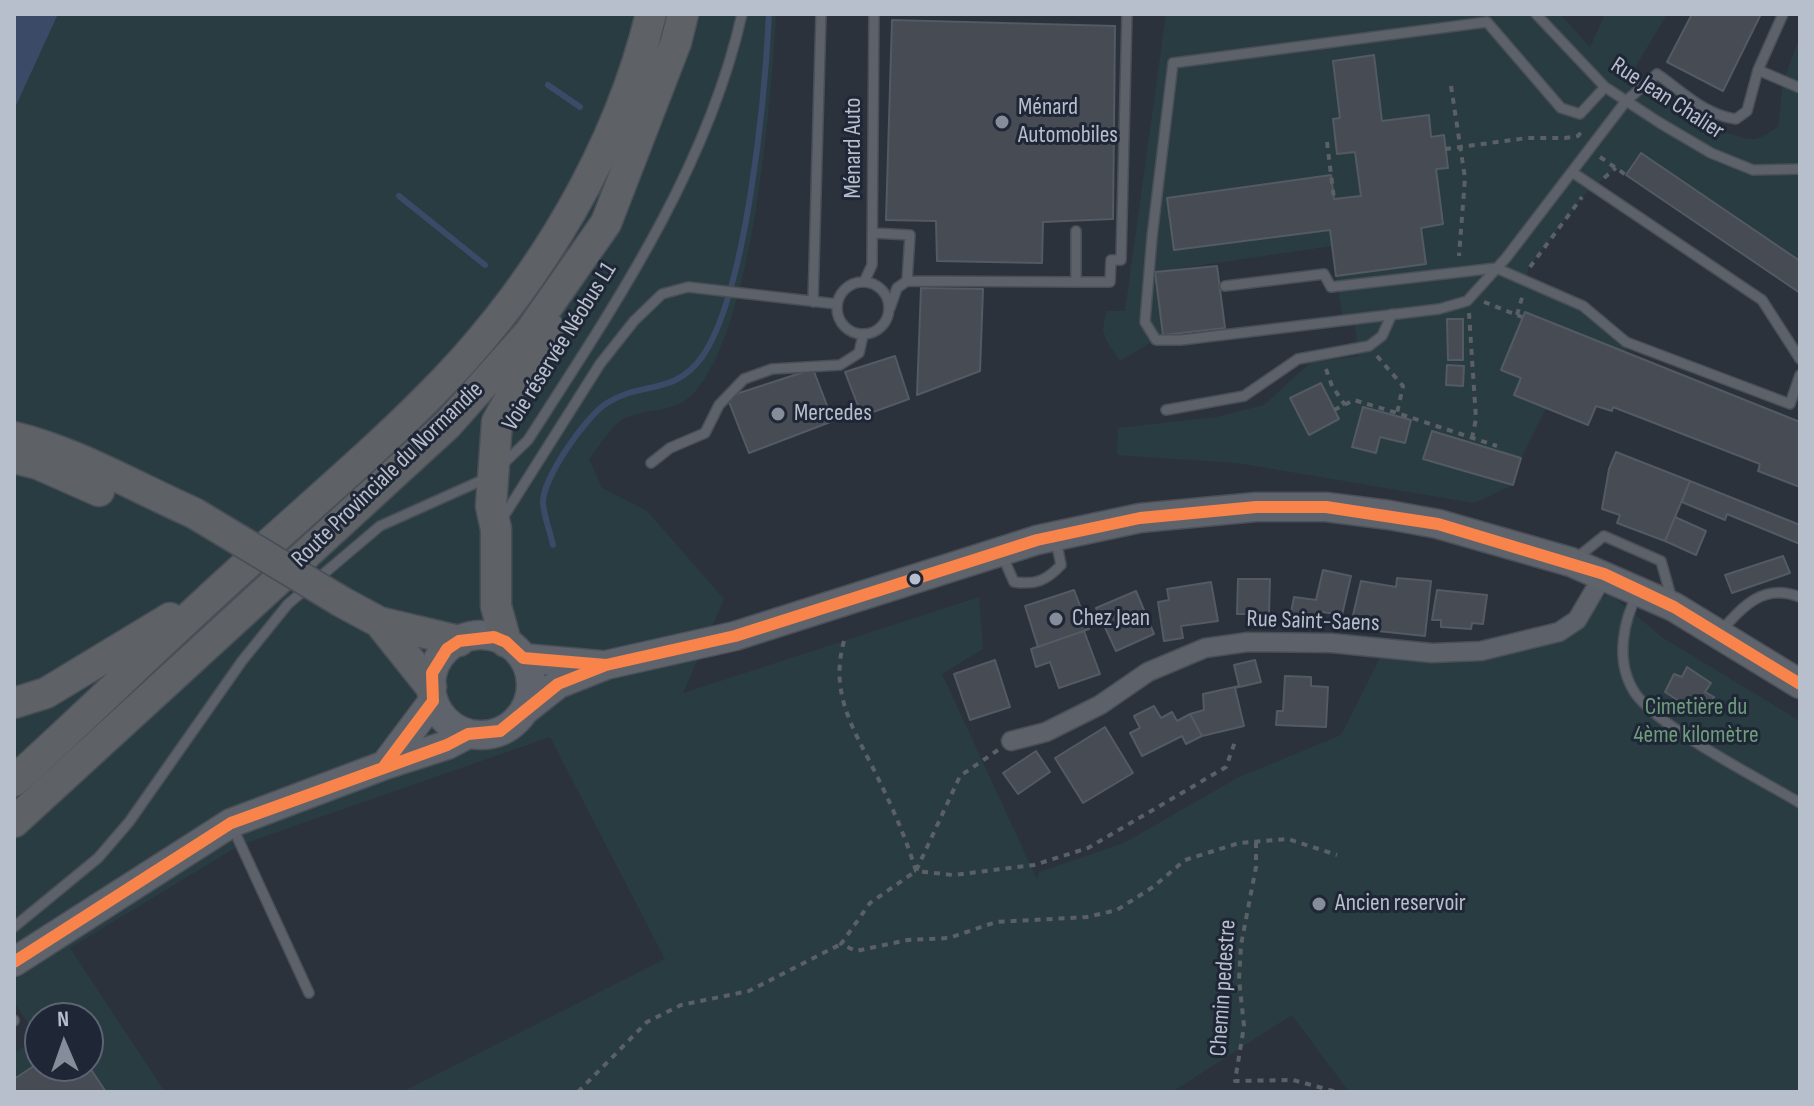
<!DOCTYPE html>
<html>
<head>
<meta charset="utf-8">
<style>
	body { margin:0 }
	#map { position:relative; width:1814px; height:1106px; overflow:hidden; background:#2c323c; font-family:"Sofia Sans Condensed",sans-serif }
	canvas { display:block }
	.frame { position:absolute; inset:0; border:16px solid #b7becc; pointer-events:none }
	.north { position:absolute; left:24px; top:1002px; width:80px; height:80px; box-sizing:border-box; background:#1f2737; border:2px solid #5c6373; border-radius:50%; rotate:358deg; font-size:22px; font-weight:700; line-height:32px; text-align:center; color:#b7becc }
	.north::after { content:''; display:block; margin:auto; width:28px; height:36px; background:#868d9a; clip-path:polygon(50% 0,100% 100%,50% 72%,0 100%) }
</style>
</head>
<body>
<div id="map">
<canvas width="1814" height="1106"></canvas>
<div class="frame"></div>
<div class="north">N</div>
</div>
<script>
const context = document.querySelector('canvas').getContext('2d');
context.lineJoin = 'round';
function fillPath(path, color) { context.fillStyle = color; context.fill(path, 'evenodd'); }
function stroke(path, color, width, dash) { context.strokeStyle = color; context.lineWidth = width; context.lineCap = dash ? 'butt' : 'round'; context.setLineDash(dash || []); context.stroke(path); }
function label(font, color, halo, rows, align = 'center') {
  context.font = font + ' "Sofia Sans Condensed",sans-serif'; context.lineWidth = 6; context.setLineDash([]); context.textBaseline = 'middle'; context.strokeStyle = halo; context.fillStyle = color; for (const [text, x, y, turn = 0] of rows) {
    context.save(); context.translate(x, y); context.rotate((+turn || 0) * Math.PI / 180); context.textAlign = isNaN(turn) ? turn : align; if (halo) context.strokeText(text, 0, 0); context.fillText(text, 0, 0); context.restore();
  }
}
const green = new Path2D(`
	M58,14H776C771,104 753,330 693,394C675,413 647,408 625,418C612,424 599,447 589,459L602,488L647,511L724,599L683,693L979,597L983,649L942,674L1037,879L1039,872L1124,843L1239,777L1341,735L1385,648L1432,653L1578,620L1609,593L1663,638L1800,721V1092H1349L1292,1015L1172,1092H402L665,959L550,737L240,845L70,948L165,1092H106L88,1065V1018H40V1062L14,1079V1053L38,1038L14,1002V110Z
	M1166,14H1560L1590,47L1605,14H1667L1629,78C1651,95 1728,141 1755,139C1762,138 1771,131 1778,127L1783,82L1800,36V261L1640,153L1626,175L1616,168L1584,195L1528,268L1526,282L1583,306L1626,342V352L1524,312L1501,370L1521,378L1515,395L1546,408L1521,458L1431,432L1424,459L1513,485L1474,503L1237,463L1117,455L1118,428L1216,417L1264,405L1311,362L1359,356L1354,319L1343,320L1336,276L1426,264L1421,228L1443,224L1428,115L1382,121L1374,56L1333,60L1340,118L1333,120L1337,154L1355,152L1361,196L1334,199L1331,175L1167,198L1174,250L1330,230L1332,246L1155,272L1163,335L1120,361L1106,340L1103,329L1106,311H1125Z`);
const water = new Path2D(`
	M14,14H58L14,110Z`);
const stream = new Path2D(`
	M548,85L580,107
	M399,196L485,265
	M553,545C550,531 544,517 543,503C542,479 586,416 607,403C641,381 674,396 702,357C747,292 765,96 769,14`);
const building = new Path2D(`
	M1692,14H1761L1723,91L1667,62Z
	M892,20L1115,26L1113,219L1043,222L1042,263L937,261L936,221L886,220Z
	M1374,55L1382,121L1429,115L1431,137L1444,135L1448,168L1436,169L1443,224L1421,228L1426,264L1336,276L1330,230L1174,250L1167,198L1331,175L1334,199L1361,196L1355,152L1337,154L1333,119L1340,118L1333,61Z
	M1641,153L1800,261V293L1626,175Z
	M1217,266L1225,328L1163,335L1155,272Z
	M921,288L983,289L980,371L917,395Z
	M1525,312L1800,422V487L1758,471L1760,464L1613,407L1612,411L1596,406L1588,425L1514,395L1521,378L1501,370Z
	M1447,319H1463V360H1448Z
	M895,356L909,399L862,416L845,372Z
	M1447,365L1464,366L1463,386L1446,385Z
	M813,369L833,421L749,453L727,397Z
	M1321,383L1339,419L1309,435L1290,398Z
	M1363,407L1411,420L1405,443L1380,437L1376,453L1352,447Z
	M1432,431L1521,458L1513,485L1423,459Z
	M1616,452L1690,481L1665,541L1617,523L1620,515L1602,509L1609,469Z
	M1690,481L1800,525V544L1727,514L1725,520L1682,502Z
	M1675,517L1706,531L1696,555L1665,541Z
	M1783,556L1790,573L1732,593L1725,575Z
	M1323,570L1351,576L1342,615L1316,611L1312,630L1289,623L1294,597L1316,600Z
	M1397,578L1431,581L1425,636L1350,628L1361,581L1396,587Z
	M1238,579H1270L1269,614H1237Z
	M1211,582L1218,621L1181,626L1183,638L1164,641L1158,602L1169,600L1167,589Z
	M1074,590L1089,629L1038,647L1025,606Z
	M1437,590L1487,595L1483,624L1472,623L1471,629L1441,627V620H1432Z
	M1136,591L1154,634L1116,651L1096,608Z
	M1084,631L1100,674L1059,688L1050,662L1036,667L1031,649Z
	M995,660L1010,707L970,720L954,674Z
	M1255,660L1261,682L1235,688L1244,726L1202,736L1190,714L1204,710L1203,694L1239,686L1234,665Z
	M1687,667L1711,683L1705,692L1714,697L1702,716L1665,692L1674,674L1682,677Z
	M1285,676L1311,677V686L1328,687L1326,727L1276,725L1277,711H1283Z
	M1154,706L1161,718L1172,712L1177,721L1190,714L1202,736L1186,744L1182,736L1142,756L1130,733L1140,728L1134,716Z
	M1105,727L1133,773L1083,803L1055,758Z
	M1036,751L1050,772L1018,794L1003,773Z
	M40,1062V1066L88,1065L106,1092H14V1079Z`);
const path = new Path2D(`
	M1451,86L1465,178L1459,256
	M1327,142L1334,199
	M1445,149L1527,138H1565L1578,136L1583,130
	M1600,157L1626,175
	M1604,178L1616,168
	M1530,267L1582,197
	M1484,302L1522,317
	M1469,313L1476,419L1472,438
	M1517,315L1523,294
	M1377,356L1403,386L1397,413L1497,446
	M1326,369L1332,386L1345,405
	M1334,410L1354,400L1397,413
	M844,641C830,691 851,725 873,768C890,802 905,835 916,871L953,875L1034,865L1088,848L1226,767L1236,739
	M998,750L960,776L916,871L870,903L841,944L856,951L908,940L949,938L996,922L1087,917L1117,910L1153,887L1185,860L1239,843L1288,839L1337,855
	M1256,842V867L1241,945L1239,979L1244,1026L1235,1081L1293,1080L1337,1092
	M578,1092L647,1022L681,1005L749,991L841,944`);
const service = new Path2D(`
	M1536,14L1605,87L1660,123L1711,153L1753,170L1800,169
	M1783,14L1758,70L1800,88
	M1605,87L1580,114L1561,108L1487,22L1173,63L1152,237L1145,322L1156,340H1181L1439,309L1467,301L1506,258L1626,101L1657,74C1682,91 1704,115 1736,119L1747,111L1758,70
	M1572,172L1762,300L1800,359
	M873,233L910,235L907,281L1076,282V231
	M837 308a26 26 0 1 1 52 0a26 26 0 1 1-52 0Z
	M864,282L872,265L874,14
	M1076,282H1110L1111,260H1121L1127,14
	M1225,286L1324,274L1331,287L1496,268L1583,306L1626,342L1790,404L1800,375
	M813,302L821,14
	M890,308L897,288L907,281
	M1166,410L1244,396L1298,359L1369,346L1382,336L1392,314
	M651,463L670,448L705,433L719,405L744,379L772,369L840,365L859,353L863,335
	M501,466L528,440C613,308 707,170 742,14
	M502,519L600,364L634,321L662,294L688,287L837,304
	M1002,555L1014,582C1035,585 1046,581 1061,565L1056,540
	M1574,560L1604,536L1661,561L1672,600
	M1638,593C1623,621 1616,659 1632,688C1650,724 1762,780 1800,803
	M1721,631C1744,605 1764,583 1800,597
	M232,826L309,993
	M14,927L98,858L129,822L242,661L288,604L380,526L487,478
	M14,1021V1020`);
const minor = new Path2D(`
	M1011,741L1046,732L1100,705L1148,672L1205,648L1248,642L1331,643L1432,653L1481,651L1559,632L1577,620L1604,574`);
const primary = new Path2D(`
	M431 685a50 50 0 1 1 100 0a50 50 0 1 1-100 0Z
	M523,658L601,665
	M525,710L558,684L606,665L735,636L1037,540L1140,518L1256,507H1326L1389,515L1438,524L1571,562L1674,607L1800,684
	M385,765L433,701
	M14,962L231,823L385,765L447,745L468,734`);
const trunk = new Path2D(`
	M14,437C76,452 135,487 194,513
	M14,458L38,464L99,491
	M342,602L379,622L459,641
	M379,622L431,687
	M506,642L496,606V529L491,506L497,422L549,328
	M14,703L46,693L170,618
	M14,781C89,713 161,642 236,574C305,510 380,448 445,380C541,279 618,150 651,14
	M14,822L447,425L529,333L606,223L676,42L683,14`);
const trunkBridge = new Path2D(`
	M194,513L342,602`);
const bus1 = new Path2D(`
	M385,765L433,701L432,673L447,649L459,641L494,637L506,642L523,658L606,665
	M14,962L231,823L447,745L468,734L500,731L558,684L606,665L735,636L1037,540L1140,518L1256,507H1326L1438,524L1604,574L1674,607L1800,684`);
const markers = [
	[1002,122,8,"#868d9a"],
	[778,414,8,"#868d9a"],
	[915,579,7,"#b7becc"],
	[1056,619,8,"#868d9a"],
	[1319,904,8,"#868d9a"]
];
const streetNames = [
	["Rue Jean Chalier",1667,99,33],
	["Ménard Auto",854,148,-90],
	["Voie réservée Néobus L1",560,347,-58],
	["Route Provinciale du Normandie",388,475,-44],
	["Rue Saint-Saens",1313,622,2],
	["Chemin pedestre",1224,988,-86]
];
const poiNames = [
	["Ménard",1018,108],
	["Automobiles",1018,136],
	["Mercedes",794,414],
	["Chez Jean",1072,619],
	["Ancien reservoir",1335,904]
];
const parkNames = [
	["Cimetière du",1696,708],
	["4ème kilomètre",1696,736]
];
fillPath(green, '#293c42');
fillPath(water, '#3a4a67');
stroke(stream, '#3a4a67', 6);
fillPath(building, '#464b54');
stroke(building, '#545a63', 2);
stroke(service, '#4a4e56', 12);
stroke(minor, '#4a4e56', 21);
stroke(primary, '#4a4f58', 31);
stroke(trunk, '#494e57', 33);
stroke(path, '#5a6066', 4, [6, 6]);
stroke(service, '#5d6169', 9);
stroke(minor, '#5d6169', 18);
stroke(primary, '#5f636b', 28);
stroke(trunk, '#5e6267', 30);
stroke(trunkBridge, '#494e57', 33, []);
stroke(trunkBridge, '#5e6267', 30);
stroke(bus1, '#f8844c', 12);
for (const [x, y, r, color] of markers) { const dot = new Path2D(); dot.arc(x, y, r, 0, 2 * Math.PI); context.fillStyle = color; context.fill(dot); stroke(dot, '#1f2737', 3); }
label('24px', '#b7becc', '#1f2737', streetNames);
label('24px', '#b7becc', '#1f2737', poiNames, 'left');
label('24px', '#6e9d7c', '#1f2737', parkNames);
</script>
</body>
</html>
